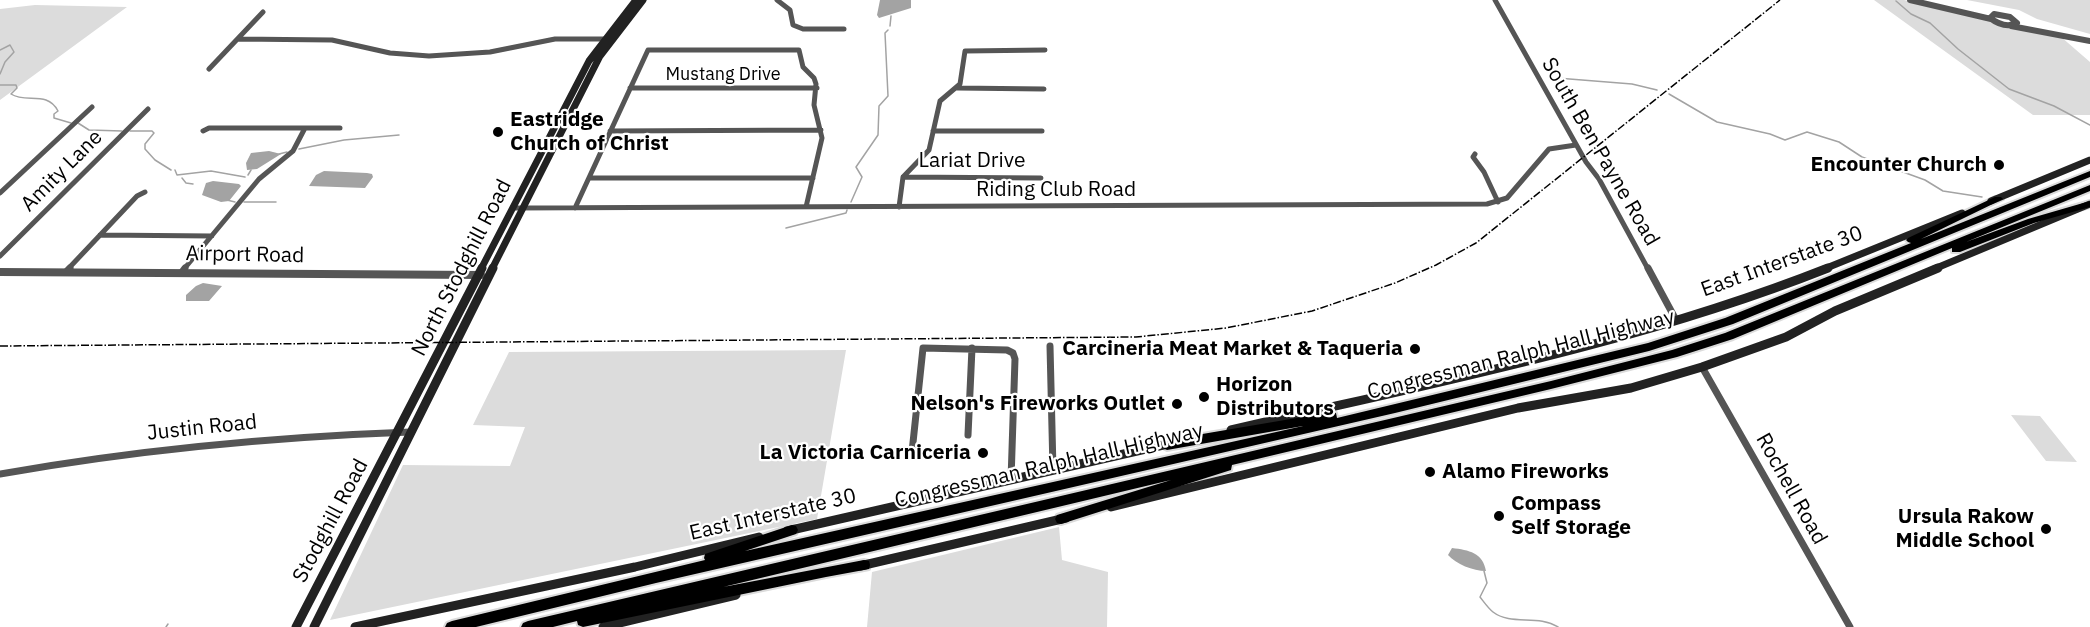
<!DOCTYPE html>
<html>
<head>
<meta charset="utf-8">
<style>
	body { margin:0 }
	canvas { display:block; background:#fff }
</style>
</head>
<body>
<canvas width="2090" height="627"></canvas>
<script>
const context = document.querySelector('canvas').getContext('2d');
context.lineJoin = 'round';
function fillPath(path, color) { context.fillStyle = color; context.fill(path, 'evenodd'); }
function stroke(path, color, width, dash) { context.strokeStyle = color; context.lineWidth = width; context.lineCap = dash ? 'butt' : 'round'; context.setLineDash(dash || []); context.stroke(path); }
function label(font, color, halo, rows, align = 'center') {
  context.font = font + ' "IBM Plex Sans",sans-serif'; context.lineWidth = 4.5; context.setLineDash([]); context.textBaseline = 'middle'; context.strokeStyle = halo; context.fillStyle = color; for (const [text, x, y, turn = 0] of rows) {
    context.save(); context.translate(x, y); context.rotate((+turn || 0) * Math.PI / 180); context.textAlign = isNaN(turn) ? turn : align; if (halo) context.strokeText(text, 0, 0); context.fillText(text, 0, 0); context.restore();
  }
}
const green = new Path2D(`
	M1874,0H1904L2060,36L2090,62V115H2033Z
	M1967,0H2090V34L2037,19L2019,10Z
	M35,5L127,7L0,100V9Z
	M846,350L817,519L330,620L403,465L510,466L525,427L473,425L509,352Z
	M2011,415L2040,416L2077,462L2046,461Z
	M1059,527L1062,560L1108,572L1107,627H867L872,572Z`);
const water = new Path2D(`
	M880,0H911V8L879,18L877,15Z
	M269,151L281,154L257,169L247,170L246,163L251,153Z
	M324,171L367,173L372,174L373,177L365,188L309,186L316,175Z
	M213,181L239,184L241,186L229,201L221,202L202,195L206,183Z
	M203,283L222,286L209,301H186V295L196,286Z
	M1452,548C1469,550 1483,553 1486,571C1473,571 1456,564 1448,555Z`);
const stream = new Path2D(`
	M1896,1L1911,14L1930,23L1958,49L2009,89L2054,106L2090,125
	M890,26L891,16
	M0,50L10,45L14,52L5,62L0,74
	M1557,78L1632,84L1657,90
	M0,85H16L17,88L11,94C26,104 47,90 58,111L54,114V118L71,123
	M1669,94L1717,122L1770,134L1785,140L1807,132L1839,142L1862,157L1925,180L1943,191L1982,197
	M78,123L89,130L122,131
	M130,131H152L154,133L145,144V149L155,160L171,170
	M299,149L344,140L399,135
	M279,154L287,152
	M175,170L177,175L211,171L245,177
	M248,175L251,170
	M182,178L186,183L193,184
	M227,200L235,202
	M244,202H276
	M851,202L862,177L856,167L878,135L879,106L888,96L885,33L888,30
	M786,228L846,213L847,210
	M1484,571L1487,583L1480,597C1484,602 1488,608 1493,612C1511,626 1538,614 1558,627
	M166,627L168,624`);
const minorFar1 = new Path2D(`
	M777,0L790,10L793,25L803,29H844
	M1495,0L1586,162L1599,179L1648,269
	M238,39L332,40L390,53L429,56L490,52L555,39H609
	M209,69L263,12
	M630,88H817
	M957,88L1044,89
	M203,131L209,128H340
	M610,131L821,130
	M933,131H1042
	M1475,154L1473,157L1484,172L1498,202
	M903,177L1041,178
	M589,178H813
	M0,193L92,107
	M899,207L903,177L929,150L940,101L960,84L965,51L1045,50
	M513,208L1487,204L1507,198L1549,149L1576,145
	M575,208L648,50H799L803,67L814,78L816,84L814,105L822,138L806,207
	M100,235L212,236
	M0,256L148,109
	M68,269L137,196L145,192
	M184,269L259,179L293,151L305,128`);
const minor = new Path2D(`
	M1648,268L1676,320
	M66,272L70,268
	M182,272L185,268
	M1050,346L1053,470
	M1702,367L1850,627
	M968,435L972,348
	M912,452L923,348L1007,350L1013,353L1015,359L1011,480
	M0,474C136,450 272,437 410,432`);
const tertiaryFar1 = new Path2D(`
	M1910,0L1991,19
	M1994,14L2010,17L2017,23C2007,28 1998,24 1990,18Z
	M2011,26L2090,41`);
const tertiary = new Path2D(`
	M0,272L481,275`);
const secondaryFar1 = new Path2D(`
	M1991,201L2090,160
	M481,269L589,61L636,0
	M492,269L600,56L643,0
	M1824,269L1962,213
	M1934,269L2090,204`);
const secondary = new Path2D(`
	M1231,430C1432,383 1636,344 1828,268
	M1111,507L1518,408L1631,388L1702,367L1786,337L1835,311L1938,268
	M787,531L1172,443
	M860,566L1066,518
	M296,627L482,268
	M314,627L493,268
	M355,627L635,567L759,537
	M603,627L736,595`);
const motorway = new Path2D(`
	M2090,171V177L1733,324L1649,351L1395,413L656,583L476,627H445L447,623L452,621L705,560L704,558L705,554L792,525L796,526L798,530L796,534L745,551L1303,426L1167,450L1163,448L1161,445L1163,442L1167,440L1332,412L1336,413L1337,418L1648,343L1725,318L1911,243L1908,242L1906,240L1908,238L1995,197H2001L2003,199L1921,239Z
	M2090,185V191L1966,242L2028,219L2090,201V207L2034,223L1960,252H1952V248L1733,339L1677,357L1551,389L1232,465L1231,470L1061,524L1057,523L1055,519L1057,515L1171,480L723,587L864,560L869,561L870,565L869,569L864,570L826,577L583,627L578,625L577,621L553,627H521L523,623L528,621L1551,381L1672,350L1725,333Z`);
const rail = new Path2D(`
	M0,346L1136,337L1226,328L1312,311L1395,283L1436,265L1476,243L1780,0`);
const markers = [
	[498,132,6,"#000"],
	[1999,165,6,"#000"],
	[1415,349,6,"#000"],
	[1204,397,6,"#000"],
	[1177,404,6,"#000"],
	[983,453,6,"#000"],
	[1430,472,6,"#000"],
	[1499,516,6,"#000"],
	[2046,529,6,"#000"]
];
const farStreetnames = [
	["Mustang Drive",723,75]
];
const poiNames = [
	["Eastridge",510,120,"left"],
	["Church of Christ",510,144,"left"],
	["Encounter Church",1987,165],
	["Carcineria Meat Market & Taqueria",1403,349],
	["Horizon",1216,385,"left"],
	["Distributors",1216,409,"left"],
	["Nelson's Fireworks Outlet",1165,404],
	["La Victoria Carniceria",971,453],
	["Alamo Fireworks",1442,472,"left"],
	["Compass",1511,504,"left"],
	["Self Storage",1511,528,"left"],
	["Ursula Rakow",2034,517],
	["Middle School",2034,541]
];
const streetNames = [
	["South Ben Payne Road",1600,152,60],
	["Lariat Drive",972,161],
	["Amity Lane",62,171,-45],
	["Riding Club Road",1056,190],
	["Airport Road",245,255,1],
	["East Interstate 30",1782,262,-20],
	["North Stodghill Road",462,268,-63],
	["Congressman Ralph Hall Highway",1521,355,-14],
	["Justin Road",202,428,-6],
	["Congressman Ralph Hall Highway",1049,466,-13],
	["Rochell Road",1791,489,61],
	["East Interstate 30",773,515,-13],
	["Stodghill Road",331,521,-62]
];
fillPath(green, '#dcdcdc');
fillPath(water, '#a3a3a3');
stroke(stream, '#a3a3a3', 1.5);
stroke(motorway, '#dbdbdb', 4);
stroke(minorFar1, '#555', 5);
stroke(minor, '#555', 7);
stroke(tertiaryFar1, '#555', 6);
stroke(tertiary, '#555', 8);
stroke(secondaryFar1, '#222', 7);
stroke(secondary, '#222', 9);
fillPath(motorway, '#000');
stroke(rail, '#000', 1.5, [8, 2, 1.5, 2]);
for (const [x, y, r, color] of markers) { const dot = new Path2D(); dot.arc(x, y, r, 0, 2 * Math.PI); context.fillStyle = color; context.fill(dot); stroke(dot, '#fff', 2); }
label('18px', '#000', '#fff', farStreetnames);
label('bold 21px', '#000', '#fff', poiNames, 'right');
label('21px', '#000', '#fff', streetNames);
</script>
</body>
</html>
